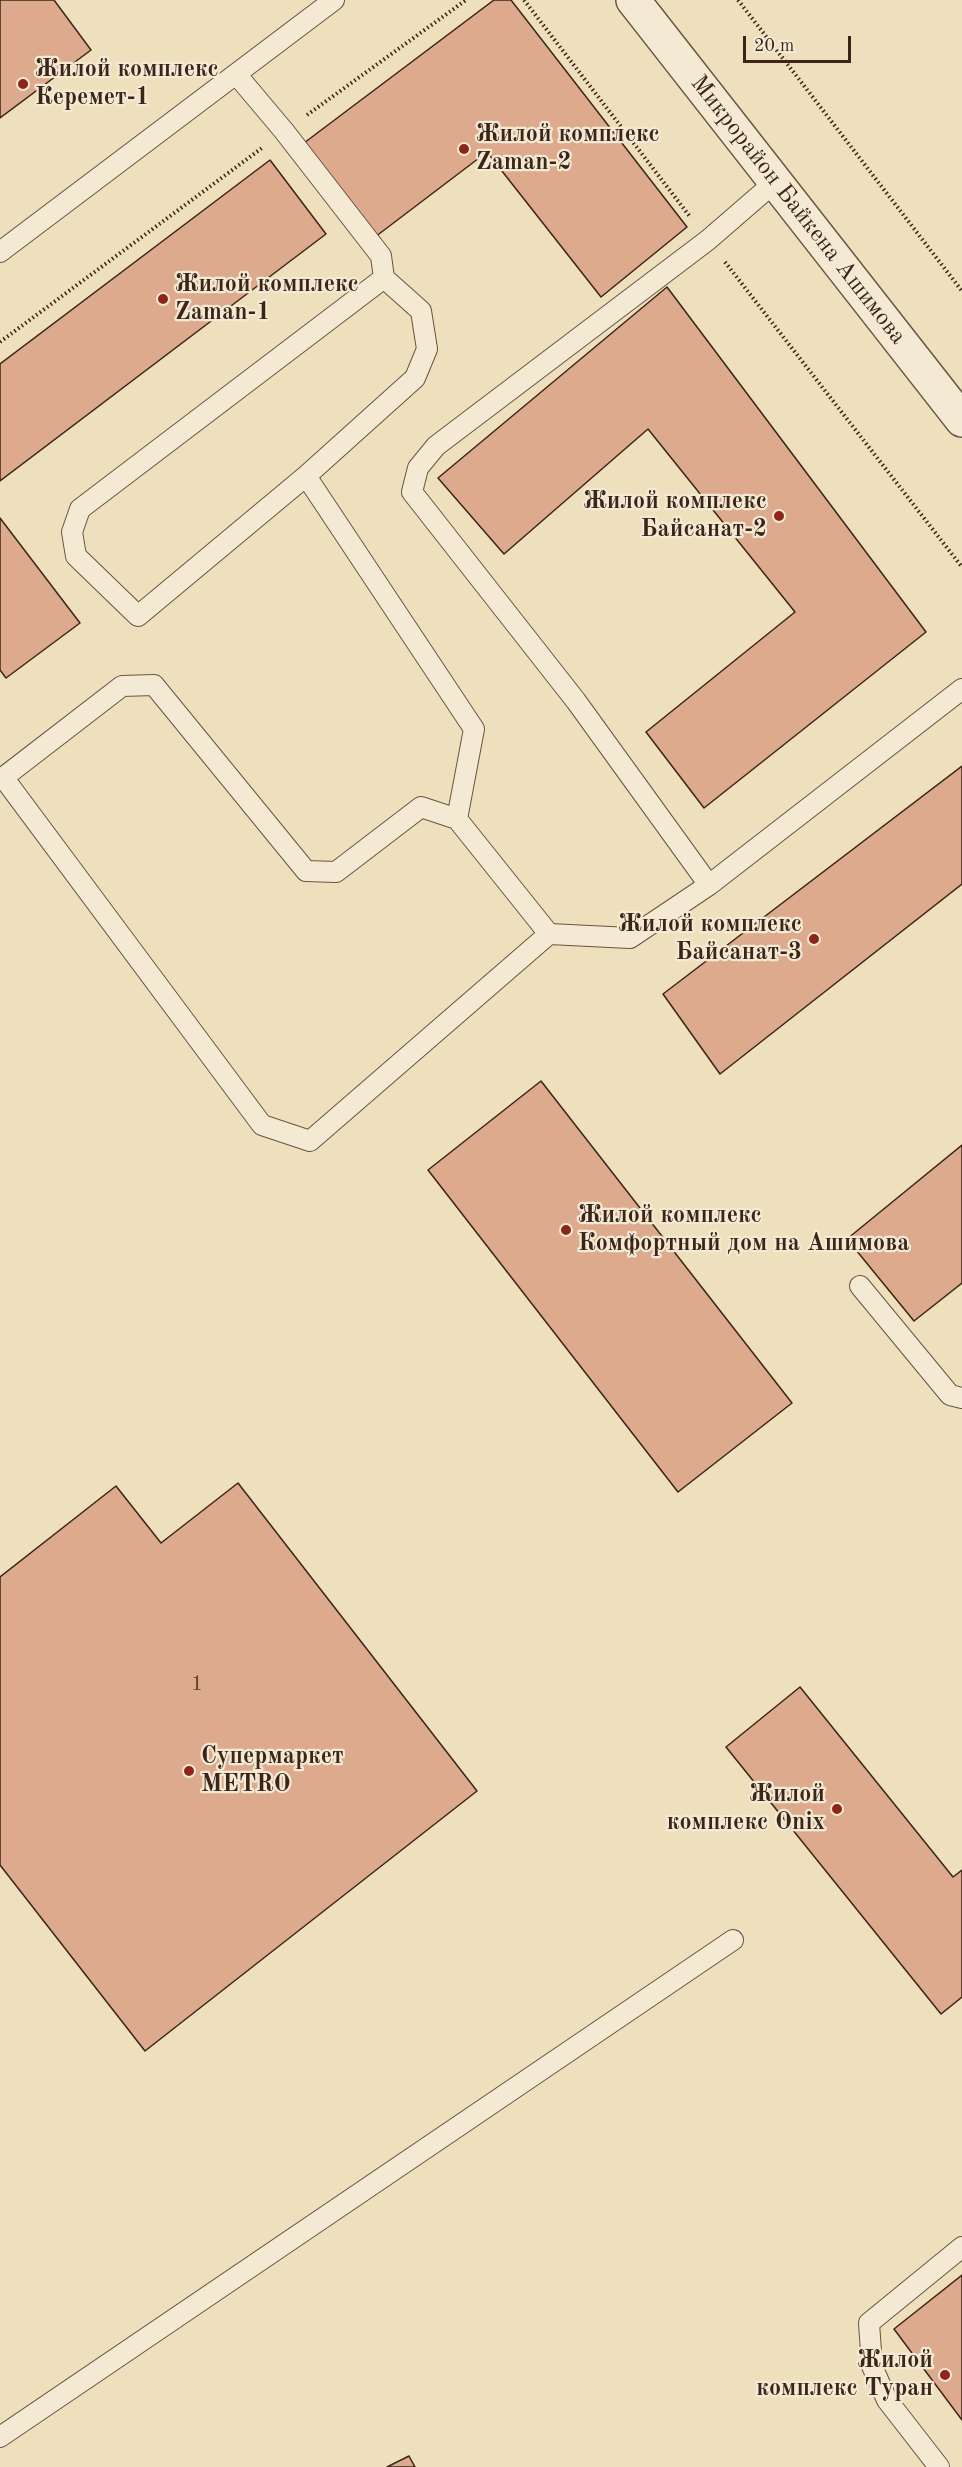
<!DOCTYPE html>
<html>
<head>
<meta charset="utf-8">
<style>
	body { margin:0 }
	#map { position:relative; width:962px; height:2467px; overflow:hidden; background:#eedfbd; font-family:"Old Standard TT",serif }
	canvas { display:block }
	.scale { position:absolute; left:743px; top:36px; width:108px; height:27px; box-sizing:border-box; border:3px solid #3b2519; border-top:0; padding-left:8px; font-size:18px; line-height:21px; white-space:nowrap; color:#3b2519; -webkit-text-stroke:4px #f4ead4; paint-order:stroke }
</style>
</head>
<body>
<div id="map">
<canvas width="962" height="2467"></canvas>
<div class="scale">20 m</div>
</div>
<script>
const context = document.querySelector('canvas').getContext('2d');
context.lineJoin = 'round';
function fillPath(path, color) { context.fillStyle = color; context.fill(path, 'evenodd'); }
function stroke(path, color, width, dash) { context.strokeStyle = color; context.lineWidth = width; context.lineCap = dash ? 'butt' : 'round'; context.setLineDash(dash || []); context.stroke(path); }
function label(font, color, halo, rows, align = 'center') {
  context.font = font + ' "Old Standard TT",serif'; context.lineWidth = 4.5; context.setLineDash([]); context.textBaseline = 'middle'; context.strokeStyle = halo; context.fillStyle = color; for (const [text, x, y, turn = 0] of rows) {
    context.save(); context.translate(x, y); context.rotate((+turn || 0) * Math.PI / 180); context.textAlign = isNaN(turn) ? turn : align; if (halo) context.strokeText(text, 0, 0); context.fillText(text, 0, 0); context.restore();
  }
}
const building = new Path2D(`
	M0,0H54L91,50L0,118Z
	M494,0H511L687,227L601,297L487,152L375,237L300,146Z
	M270,160L326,234L0,481V364Z
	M667,287L926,632L704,808L646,732L795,612L648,429L504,554L438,478Z
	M0,518L80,623L6,678L0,670Z
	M962,766V884L720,1074L663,994Z
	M541,1081L792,1403L678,1492L428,1170Z
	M962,1145V1283L914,1321L847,1239Z
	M238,1483L477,1791L145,2051L0,1865V1577L116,1486L161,1543Z
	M800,1687L953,1877L962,1870V1997L941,2014L726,1747Z
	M962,2275V2420L894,2329Z
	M409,2456L415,2467H387Z`);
const path = new Path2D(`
	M524,0L691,218
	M738,0L962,291
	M307,115L466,0
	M725,262L962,567
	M0,342L262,148`);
const service = new Path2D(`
	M236,74L284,131L381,256L384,278L80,509L72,532L76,556L138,616L306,476L415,378L427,349L421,311L384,278
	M0,252L334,0
	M306,476L474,729L457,819
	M3,777L262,1125L310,1141L549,934L630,938L709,885L962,689
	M0,780L122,686L154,685L306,871L336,872L421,807L457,819L549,934
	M709,885L576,701L412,492L418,468L436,446L708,240L775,182
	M860,1286L950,1395L962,1398
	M0,2437L733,1940
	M939,2467L887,2400L872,2366L869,2323L962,2247`);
const tertiary = new Path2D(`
	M633,0L962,420`);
const markers = [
	[23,84,6,"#8f2418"],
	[464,149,6,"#8f2418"],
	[163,299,6,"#8f2418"],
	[779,516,6,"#8f2418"],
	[814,939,6,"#8f2418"],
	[566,1230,6,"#8f2418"],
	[189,1771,6,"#8f2418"],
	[837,1809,6,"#8f2418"],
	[945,2375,6,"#8f2418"]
];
const numberNames = [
	["1",197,1684]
];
const poiNames = [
	["Жилой комплекс",35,70],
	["Керемет-1",35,98],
	["Жилой комплекс",476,135],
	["Zaman-2",476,163],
	["Жилой комплекс",175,285],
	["Zaman-1",175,313],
	["Жилой комплекс",767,502,"right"],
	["Байсанат-2",767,530,"right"],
	["Жилой комплекс",802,925,"right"],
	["Байсанат-3",802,953,"right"],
	["Жилой комплекс",578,1216],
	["Комфортный дом на Ашимова",578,1244],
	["Супермаркет",201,1757],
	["METRO",201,1785],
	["Жилой",825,1795,"right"],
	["комплекс Onix",825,1823,"right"],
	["Жилой",933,2361,"right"],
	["комплекс Туран",933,2389,"right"]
];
const streetNames = [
	["Микрорайон Байкена Ашимова",798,210,52]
];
fillPath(building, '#deaa8d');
stroke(building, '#3b2519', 1.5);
stroke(service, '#685442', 22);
stroke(tertiary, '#685442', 36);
stroke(path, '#3b2519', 4, [1.5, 3]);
stroke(service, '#f4ead4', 20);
stroke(tertiary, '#f4ead4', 33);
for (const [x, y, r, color] of markers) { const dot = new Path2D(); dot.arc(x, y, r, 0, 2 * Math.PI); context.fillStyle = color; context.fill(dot); stroke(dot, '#f4ead4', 2); }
label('21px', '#644636', null, numberNames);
label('bold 24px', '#3b2519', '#f4ead4', poiNames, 'left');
label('24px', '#3b2519', '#f4ead4', streetNames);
</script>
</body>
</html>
